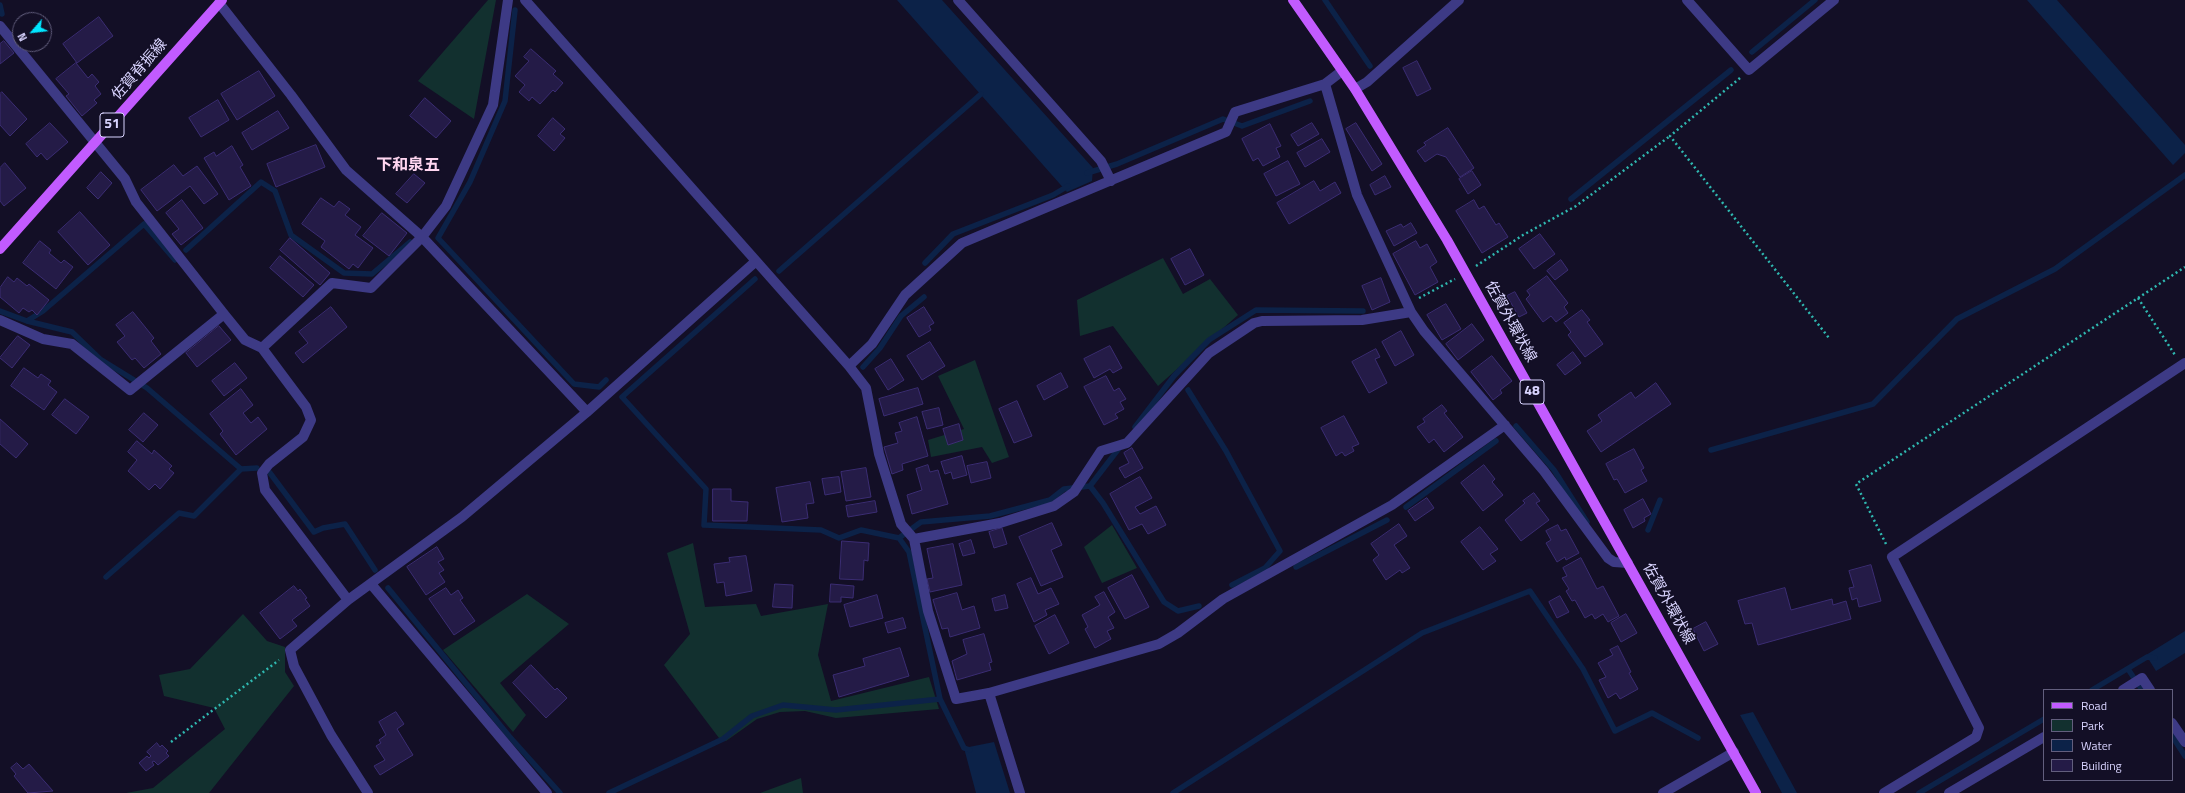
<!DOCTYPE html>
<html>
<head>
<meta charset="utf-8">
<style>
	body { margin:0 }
	#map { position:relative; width:2185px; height:793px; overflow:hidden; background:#130f26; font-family:"Titillium Web",sans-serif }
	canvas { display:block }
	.legend { position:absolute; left:2043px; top:689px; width:130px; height:92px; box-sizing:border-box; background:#130f26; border:1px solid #625e7d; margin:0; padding:5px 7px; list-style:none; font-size:12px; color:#d9d4ff }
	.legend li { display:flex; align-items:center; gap:8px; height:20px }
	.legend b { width:20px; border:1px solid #625e7d }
	.north { position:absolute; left:12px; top:12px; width:40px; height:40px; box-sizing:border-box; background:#130f26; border:1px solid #625e7d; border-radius:50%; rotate:242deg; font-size:11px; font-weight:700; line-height:16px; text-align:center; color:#d9d4ff }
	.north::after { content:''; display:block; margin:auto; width:14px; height:18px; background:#00e5ff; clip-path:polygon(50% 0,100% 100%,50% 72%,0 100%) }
</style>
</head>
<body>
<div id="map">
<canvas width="2185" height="793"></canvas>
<ul class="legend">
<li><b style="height:5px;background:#c25bff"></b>Road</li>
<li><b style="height:11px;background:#12302f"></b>Park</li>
<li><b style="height:11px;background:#0c2248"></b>Water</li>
<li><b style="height:11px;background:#241b47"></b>Building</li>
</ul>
<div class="north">N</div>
</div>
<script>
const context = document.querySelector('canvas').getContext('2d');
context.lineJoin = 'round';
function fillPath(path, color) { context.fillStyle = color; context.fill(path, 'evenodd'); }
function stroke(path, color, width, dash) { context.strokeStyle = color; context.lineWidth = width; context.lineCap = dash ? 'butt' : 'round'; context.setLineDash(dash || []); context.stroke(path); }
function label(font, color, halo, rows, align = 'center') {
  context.font = font + ' "Titillium Web","Noto Sans JP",sans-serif'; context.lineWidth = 3.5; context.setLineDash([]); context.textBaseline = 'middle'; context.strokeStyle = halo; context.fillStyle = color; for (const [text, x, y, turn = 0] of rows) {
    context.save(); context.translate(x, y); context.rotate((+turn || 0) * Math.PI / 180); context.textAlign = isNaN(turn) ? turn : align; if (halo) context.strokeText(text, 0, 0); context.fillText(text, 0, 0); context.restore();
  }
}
const green = new Path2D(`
	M488,0H496L474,119L418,81Z
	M1163,258L1183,294L1210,279L1238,315L1158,386L1113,326L1080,336L1077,300Z
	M975,360L1009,457L992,463L982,447L931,457L928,440L964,429L938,376Z
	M1112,525L1137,568L1102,583L1084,547Z
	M693,543L705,607L756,604L761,616L828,604L818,655L831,701L929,677L939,709L836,718L805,711L780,712L757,719L726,741L719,738L664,665L690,634L667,553Z
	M527,594L569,624L500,683L526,715L513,732L443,650Z
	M243,614L267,641L285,647V672L294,686L209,793H126L153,788L225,729L214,708L164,696L159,675L190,669Z
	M801,778L803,793H760Z`);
const water = new Path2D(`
	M897,0H942L1093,168L1092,181L1067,192Z
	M2027,0H2057L2185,145V153L2173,165Z
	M2185,631V653L2156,671L2146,655Z
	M1753,712L1797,793H1782L1740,715Z
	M994,742L1010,793H976L964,748Z`);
const stream = new Path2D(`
	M1325,0L1370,66
	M0,5L2,14
	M515,10L505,101L470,182L438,238L574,384L599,387L606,380
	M1752,52L1815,0
	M1087,173L1117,164L1223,119L1242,126L1310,101
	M1571,199L1731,70
	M186,250L261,182L275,191L291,235L344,273L372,274L410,242
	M925,263L953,234L1053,195L1068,186
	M779,271L981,94
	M755,279L622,397L706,489L704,525L821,530L839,538L861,530L899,538L921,522L990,516L1050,500L1064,489L1090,486L1120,447
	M0,311L27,321L72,332L100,359L147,388L241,469L257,468
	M27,321L43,311L144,224L175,260
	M863,367L880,348L901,316L924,297
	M1188,390L1226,451L1280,551L1265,568L1232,585
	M1516,426L1554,470L1587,522
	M1135,427L1174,376L1209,340L1256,310L1363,311
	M1711,450L1873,404L1957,319L2055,269L2185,175
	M270,473L314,532L323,528L345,524L375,570
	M1090,486L1103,503L1164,602L1178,611L1199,606
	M1406,507L1496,441
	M1648,530L1660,500
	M899,538L909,552L940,699L964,748L970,750
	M1296,567L1387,520
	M106,577L179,513L194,516L241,469
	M388,588L509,736L560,793
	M2128,669L2142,690
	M2092,690L2147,657L2155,658
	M2172,736L2185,756
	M609,793L723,739L752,716L783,705L836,710L940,699
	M1173,793L1422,633L1530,591L1583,669L1615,731L1652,713L1698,738
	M1919,793L2044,719`);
const building = new Path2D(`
	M99,17L113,36L77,63L63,44Z
	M4,41L14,53L0,64V44Z
	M531,49L556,71L553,74L563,83L555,92L553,90L540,104L532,97L529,101L519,92L525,85L515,76L529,61L524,57Z
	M1417,61L1431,89L1417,96L1403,68Z
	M76,63L88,78L92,74L99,82L95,86L101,94L94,100L97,103L82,116L66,96L69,94L56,79Z
	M259,71L275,96L237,120L221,94Z
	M2,92L27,119L10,136L0,125V94Z
	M425,98L451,121L436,138L410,116Z
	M218,100L229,120L201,137L189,118Z
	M278,111L289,128L252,150L242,133Z
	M553,118L565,129L560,134L565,138L554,151L538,136Z
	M50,123L68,142L47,160L41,153L37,157L26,144Z
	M1312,123L1319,134L1298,146L1291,135Z
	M1356,123L1382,164L1372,171L1346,129Z
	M1270,124L1281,146L1276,148L1280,157L1263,166L1258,158L1253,161L1242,139Z
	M1448,128L1474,168L1460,177L1446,157L1437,154L1425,162L1417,151L1426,145L1424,143Z
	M1322,139L1330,152L1305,167L1297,153Z
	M316,145L325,167L276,187L267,164Z
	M232,146L243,165L240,167L251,186L229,200L204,158L214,152L216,156Z
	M1288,161L1300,184L1276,196L1264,174Z
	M5,163L26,188L4,206L0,201V168Z
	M174,165L183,176L197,166L218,194L204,204L190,186L157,211L141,190Z
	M1472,171L1481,185L1468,194L1459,179Z
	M101,172L112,183L98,199L87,188Z
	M414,174L425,183L407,203L396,194Z
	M1385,176L1391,187L1375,195L1370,185Z
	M1314,181L1320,191L1335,182L1341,193L1289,224L1277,203Z
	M321,198L334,207L339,201L350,209L345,215L361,227L355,235L373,248L358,268L353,264L349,269L321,247L325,241L302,224Z
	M182,200L203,228L181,245L172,234L179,229L166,213Z
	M1474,200L1479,209L1484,206L1496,225L1499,223L1508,237L1482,253L1456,211Z
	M80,212L110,245L88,265L58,232Z
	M382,213L407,233L389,256L363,236Z
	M1411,223L1417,233L1394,246L1386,231L1401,224L1403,227Z
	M1540,234L1555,254L1534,269L1519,249Z
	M290,238L330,273L320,285L280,250Z
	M40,241L51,250L49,253L61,263L64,260L73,267L56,289L23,263Z
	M1416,241L1420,248L1427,244L1437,262L1430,267L1438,282L1415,295L1393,254Z
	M1190,249L1204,275L1185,285L1171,259Z
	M280,256L314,285L303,297L270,268Z
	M1561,260L1568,270L1555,280L1547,271Z
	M1547,276L1568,303L1564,307L1568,313L1556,322L1551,316L1543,322L1526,299L1530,295L1527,291Z
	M8,277L14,282L17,278L27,286L29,284L49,300L37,315L32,310L29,312L23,308L19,313L0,297V288Z
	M1381,278L1390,302L1372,310L1362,286Z
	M1515,292L1527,313L1519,317L1507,296Z
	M1446,304L1461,329L1442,340L1427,315Z
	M331,307L347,327L303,363L295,353L308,343L299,332Z
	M924,307L934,323L929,326L931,330L919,337L907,318Z
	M1582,310L1590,320L1587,322L1603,344L1585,357L1568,335L1571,332L1564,323Z
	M133,312L154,338L151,341L161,354L144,368L135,358L132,360L117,342L125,336L116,325Z
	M1472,324L1484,340L1458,360L1446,344Z
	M219,326L231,340L197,367L186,353Z
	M1401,331L1414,355L1395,366L1382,342Z
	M18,336L30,345L12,368L0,358Z
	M930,342L945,366L922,380L907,356Z
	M1110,346L1122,368L1113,373L1110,369L1094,378L1084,359Z
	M1376,349L1380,357L1375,359L1387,383L1369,393L1352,362Z
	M1573,352L1581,363L1565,375L1557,365Z
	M1492,356L1512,381L1500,390L1502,393L1493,400L1471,372Z
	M891,359L904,380L888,390L875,369Z
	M235,363L247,378L224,396L212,381Z
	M24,368L38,378L41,374L51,381L48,385L57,392L44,410L11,386Z
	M1061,373L1068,387L1044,400L1037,386Z
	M1106,376L1114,391L1119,388L1126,399L1120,402L1124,409L1115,414L1118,418L1104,425L1084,387Z
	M1656,383L1671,404L1601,452L1587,431L1602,421L1598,415L1631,392L1635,398Z
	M918,388L923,404L884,416L879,399Z
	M241,389L253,405L243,413L251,423L258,417L267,429L236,455L220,434L223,431L210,414Z
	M65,399L89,417L76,434L52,415Z
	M1017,401L1032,436L1014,443L999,409Z
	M1442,405L1447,411L1444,413L1463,437L1444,452L1434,439L1429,443L1417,427L1425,422L1423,419Z
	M939,408L943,425L927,429L922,412Z
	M144,413L158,425L143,442L129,430Z
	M1344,416L1359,444L1352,447L1354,451L1345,456L1342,452L1336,456L1321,428Z
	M917,417L928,456L902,464L903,470L892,474L884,447L898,443L895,433L902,431L899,423Z
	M0,419L28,444L16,458L0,444Z
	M959,424L963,440L948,445L943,429Z
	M137,441L152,454L154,450L172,466L169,469L174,473L160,489L155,484L149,490L128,471L137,460L128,452Z
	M1132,448L1143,468L1125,478L1119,468L1129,463L1124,453Z
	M1634,449L1644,468L1641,470L1647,481L1625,493L1617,479L1614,480L1606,464Z
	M962,456L967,475L953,479L951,472L945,474L941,462Z
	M987,462L991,478L971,483L967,466Z
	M928,465L930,472L938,470L948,504L912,514L907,495L922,490L916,469Z
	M1484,465L1495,479L1492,482L1503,495L1483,511L1461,483Z
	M866,468L871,497L846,501L841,472Z
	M839,477L841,492L825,495L822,479Z
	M1140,477L1152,498L1135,507L1140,514L1156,506L1166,525L1148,534L1142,524L1129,530L1110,494Z
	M810,482L814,503L806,504L808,518L782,522L776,488Z
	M713,489H731V501L748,502L747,521H713Z
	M1534,493L1540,501L1536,503L1549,520L1521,541L1505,520L1525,503L1523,501Z
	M1427,498L1434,508L1415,521L1408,511Z
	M1643,499L1651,514L1644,518L1645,521L1633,528L1624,510Z
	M875,501L877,512L848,517L846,506Z
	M1052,523L1062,545L1051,550L1063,577L1041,586L1019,537Z
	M1399,524L1407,536L1394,545L1410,568L1402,573L1400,570L1386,580L1373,560L1379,555L1371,544Z
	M1558,525L1561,531L1566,529L1579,553L1566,560L1565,557L1557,562L1546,543L1551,540L1546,531Z
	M1480,527L1498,549L1490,554L1496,561L1483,570L1461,542Z
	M1002,528L1007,544L994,548L989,532Z
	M971,540L975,553L963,556L959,544Z
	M842,541L869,543L868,561L864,560L863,580L840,579Z
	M953,544L962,585L930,592L927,579L933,578L927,549Z
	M437,547L444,559L438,562L444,570L439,573L445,582L426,595L407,567Z
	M746,556L752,591L726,596L724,582L717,583L714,564L730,562L729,558Z
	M1581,558L1597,589L1603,586L1619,616L1608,622L1603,614L1595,619L1592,614L1585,618L1575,600L1572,601L1566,591L1569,589L1562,578L1567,576L1563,568Z
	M1871,565L1881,601L1859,607L1857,598L1852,600L1849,588L1854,587L1849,571Z
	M1132,575L1149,607L1125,619L1108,588Z
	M1031,578L1038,594L1051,588L1059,604L1045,610L1047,615L1034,622L1017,584Z
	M775,584L793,585L792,608L773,607Z
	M831,584L854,586L853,598L841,597V602H830Z
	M294,586L298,591L300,589L307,598L305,599L310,606L292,620L297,626L280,639L260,613Z
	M446,588L451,595L458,590L463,598L460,600L475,621L454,635L429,599Z
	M1785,588L1791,610L1832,599L1833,605L1846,601L1851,619L1758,645L1752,623L1745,624L1738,601Z
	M1104,592L1115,612L1108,617L1114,628L1107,631L1111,639L1095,648L1085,629L1088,627L1082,615L1100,605L1095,597Z
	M957,593L962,610L974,606L980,628L950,637L948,628L942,629L933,600Z
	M877,595L883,618L850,627L844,605Z
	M1005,595L1008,608L995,611L992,599Z
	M1560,596L1569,612L1557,618L1549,602Z
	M1626,614L1637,633L1621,642L1611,623Z
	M1055,615L1069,643L1049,654L1035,626Z
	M903,618L906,628L888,633L885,623Z
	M1706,622L1718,644L1704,651L1693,629Z
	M984,634L992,662L989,663L991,670L957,680L952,661L967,654L963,640Z
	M1618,646L1631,672L1629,673L1638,689L1620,699L1616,693L1608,698L1599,680L1606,677L1598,663L1613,655L1610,650Z
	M900,648L909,676L839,697L833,675L865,666L863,659Z
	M531,665L555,690L557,688L567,698L546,718L513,683Z
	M396,712L404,724L397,729L413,755L380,775L374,766L385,760L376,746L381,743L379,740L386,735L379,722Z
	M157,743L160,747L162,745L168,751L166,753L169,756L158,765L154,761L152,762L154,765L146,771L139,763L147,756L149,758L151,756L147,752Z
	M17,763L23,769L29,764L53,791L28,793L14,776L16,774L11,768Z`);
const path = new Path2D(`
	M1740,78L1670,136L1829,338
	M1476,266L1523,235L1576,206L1670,136
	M1419,298L1455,279
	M2138,298L2175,355
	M1886,544L1856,484L2185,267
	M171,742L279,660`);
const street = new Path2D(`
	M525,0L849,366L866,388L879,454L901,524L914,539L928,611L956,699L989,693L1159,644L1178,633L1223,599L1392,505L1505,425
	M958,0L1101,161L1111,181
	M1687,0L1749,70L1834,0
	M219,3L291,95L346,170L422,237L587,412
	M0,26L125,179L136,202L224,314L245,340L262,348L306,407L311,420L303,437L269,464L262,473L265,490L348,600
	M1325,84L1357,195L1411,312L1424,331L1544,471L1608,558L1614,562L1628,563
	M1355,89L1367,82L1459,0
	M0,320L43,339L72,344L130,390L224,314
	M262,348L332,283L371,288L422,237L446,206L493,105L508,0
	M849,366L872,344L905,295L962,243L1226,132L1235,112L1325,84L1342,71
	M914,539L1000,523L1054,506L1074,492L1101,451L1127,443L1209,353L1254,323L1262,321L1362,320L1411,312
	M371,584L547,793
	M2123,690L2142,678L2150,690
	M989,693L1020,793
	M2172,723L2185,742
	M368,793L331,735L294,666L290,650L348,600L462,517L587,412L755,262
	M1663,793L1734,752
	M1884,793L1976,737L1979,728L1892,557L2185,363
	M1949,793L2044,737`);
const primary = new Path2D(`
	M1293,0L1355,89L1447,240L1756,793
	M0,249L222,0`);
const shields = [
	[112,125,24],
	[1532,392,24]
];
const shieldNames = [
	["51",112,125],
	["48",1532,392]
];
const streetNames = [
	["佐賀脊振線",140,70,-49],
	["佐賀外環状線",1510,322,61],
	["佐賀外環状線",1668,604,61]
];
const neighbourhoodNames = [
	["下和泉五",408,166]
];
fillPath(green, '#12302f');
fillPath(water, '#0c2248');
stroke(stream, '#0c2248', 5.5);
fillPath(building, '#241b47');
stroke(building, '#3b2d73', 1);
stroke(path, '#2fb8b0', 2.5, [2, 3]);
stroke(street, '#3d3a85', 10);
stroke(primary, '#c25bff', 10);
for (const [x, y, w] of shields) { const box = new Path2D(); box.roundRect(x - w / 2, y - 12, w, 24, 3); context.fillStyle = '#130f26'; context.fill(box); stroke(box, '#d9d4ff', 1); }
label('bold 14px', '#d9d4ff', null, shieldNames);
label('15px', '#d9d4ff', '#130f26', streetNames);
label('bold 16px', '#ffd6f0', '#130f26', neighbourhoodNames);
</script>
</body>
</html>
